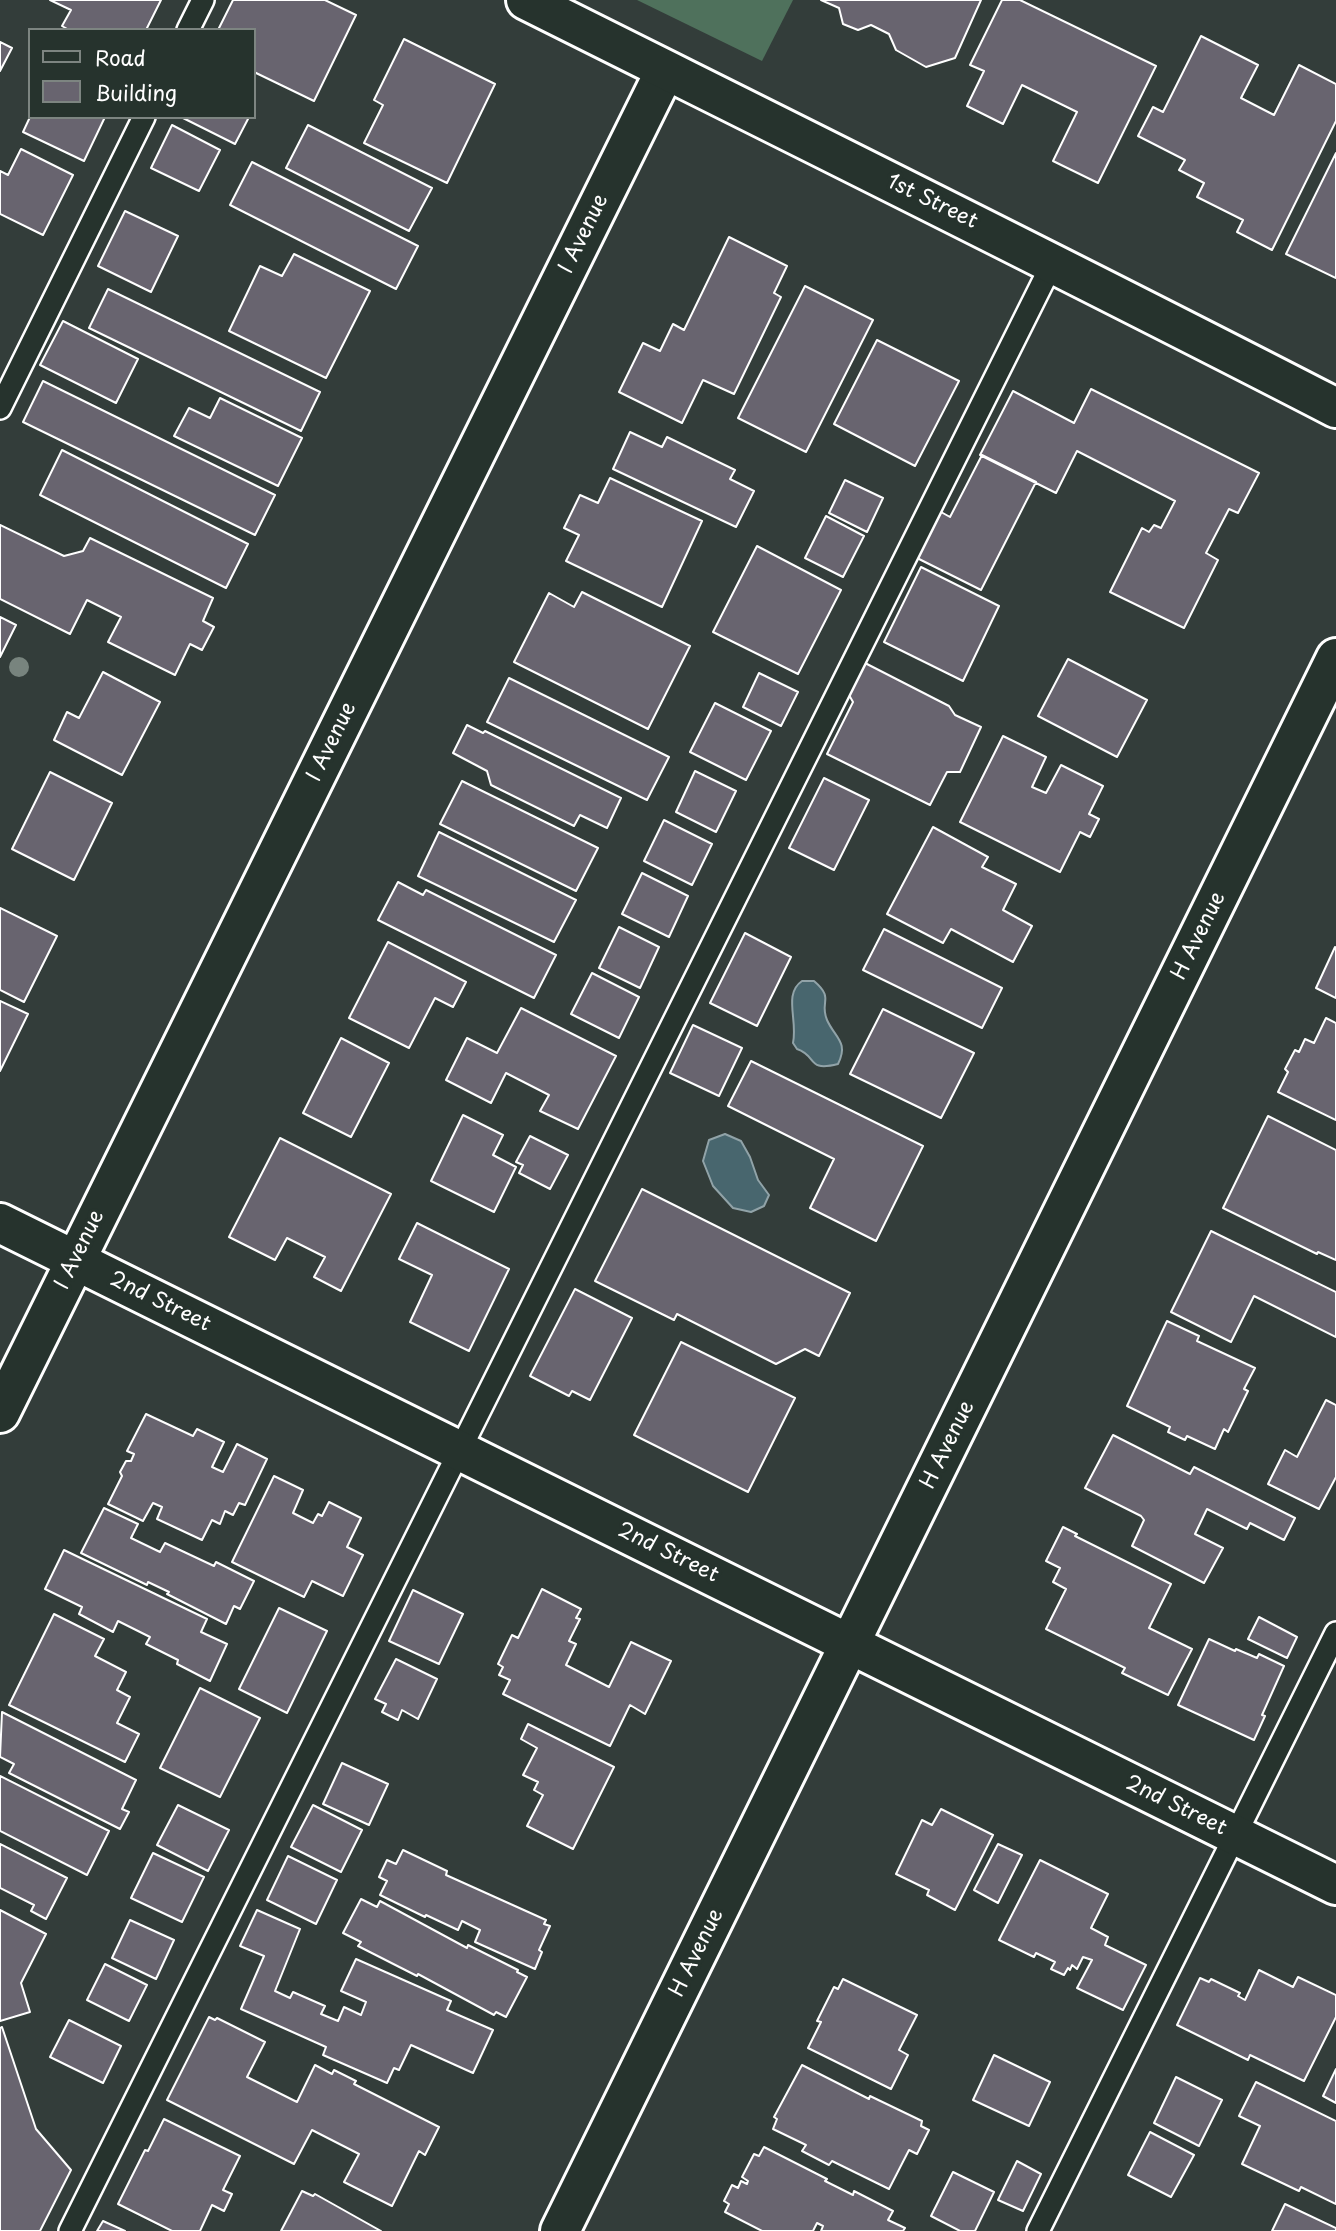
<!DOCTYPE html>
<html>
<head>
<meta charset="utf-8">
<style>
	body { margin:0 }
	#map { position:relative; width:1336px; height:2231px; overflow:hidden; background:#333d3a; font-family:"Playpen Sans",sans-serif }
	canvas { display:block }
	.legend { position:absolute; left:28px; top:28px; width:228px; height:91px; box-sizing:border-box; background:#26332d; border:2px solid #7d8581; margin:0; padding:9px 12px; list-style:none; font-size:21px; color:#fff }
	.legend li { display:flex; align-items:center; gap:14px; height:35px }
	.legend b { width:35px; border:2px solid #7d8581 }
</style>
</head>
<body>
<div id="map">
<canvas width="1336" height="2231"></canvas>
<ul class="legend">
<li><b style="height:9px;background:#26332d"></b>Road</li>
<li><b style="height:19px;background:#68646f"></b>Building</li>
</ul>
</div>
<script>
const context = document.querySelector('canvas').getContext('2d');
context.lineJoin = 'round';
function fillPath(path, color) { context.fillStyle = color; context.fill(path, 'evenodd'); }
function stroke(path, color, width, dash) { context.strokeStyle = color; context.lineWidth = width; context.lineCap = dash ? 'butt' : 'round'; context.setLineDash(dash || []); context.stroke(path); }
function label(font, color, halo, rows, align = 'center') {
  context.font = font + ' "Playpen Sans",sans-serif'; context.lineWidth = 7; context.setLineDash([]); context.textBaseline = 'middle'; context.strokeStyle = halo; context.fillStyle = color; for (const [text, x, y, turn = 0] of rows) {
    context.save(); context.translate(x, y); context.rotate((+turn || 0) * Math.PI / 180); context.textAlign = isNaN(turn) ? turn : align; if (halo) context.strokeText(text, 0, 0); context.fillText(text, 0, 0); context.restore();
  }
}
const green = new Path2D(`
	M637,0H793L762,61Z`);
const water = new Path2D(`
	M802,981H814C835,999 819,1001 827,1020C835,1038 849,1042 838,1064C806,1072 818,1056 797,1049L793,1043C798,1020 783,994 802,981Z
	M725,1134L741,1141L750,1157L758,1180L769,1195L764,1206L751,1212L733,1208L713,1186L703,1161L709,1140Z`);
const building = new Path2D(`
	M50,0H161L146,30H69L62,26L71,10Z
	M233,0H325L356,15L314,101L254,72V30H218Z
	M821,0H981L955,58L926,67L896,50L889,34L871,25L858,30L843,24L839,8Z
	M1002,0H1020L1156,66L1098,183L1053,161L1077,112L1022,85L1003,124L967,106L984,71L970,65Z
	M1201,36L1258,65L1241,98L1274,115L1299,65L1336,84V121L1272,250L1237,232L1243,220L1197,197L1204,183L1179,170L1185,160L1138,136L1153,107L1163,112Z
	M404,39L495,84L447,183L364,143L383,105L374,100Z
	M0,42L12,48L0,71Z
	M30,117H105L84,161L23,132Z
	M181,117H245L248,119L235,144Z
	M172,125L220,150L199,191L151,168Z
	M308,125L432,188L409,231L286,168Z
	M21,149L73,175L43,235L0,214V171L8,175Z
	M1336,153V278L1286,254Z
	M252,162L418,246L396,289L230,205Z
	M125,211L178,236L151,292L98,266Z
	M729,237L787,266L774,293L781,297L734,394L703,380L682,423L619,392L643,343L660,351L673,324L684,330Z
	M294,254L370,291L326,378L229,331L260,266L282,276Z
	M805,286L873,320L806,452L738,418Z
	M108,289L320,392L301,431L89,328Z
	M63,321L138,359L116,403L40,365Z
	M877,340L959,381L915,466L834,424Z
	M43,381L275,495L255,535L23,422Z
	M1091,389L1259,473L1238,513L1229,509L1206,553L1218,560L1184,628L1110,592L1142,528L1149,532L1154,525L1161,528L1175,501L1077,451L1056,493L980,455L1013,391L1074,423Z
	M220,398L302,438L278,486L174,436L189,408L210,418Z
	M630,432L662,447L667,437L735,470L730,479L754,491L736,527L613,469Z
	M62,450L248,544L226,588L40,495Z
	M982,455L1036,482L981,590L917,558L941,512L950,517Z
	M610,478L702,521L662,607L566,561L579,535L564,528L580,495L598,503Z
	M845,480L883,498L867,532L829,513Z
	M826,516L864,536L843,577L805,558Z
	M0,525L64,556L83,551L90,538L213,598L203,621L214,627L202,650L190,644L175,675L108,642L121,617L87,600L70,634L0,599Z
	M757,546L841,590L798,674L713,632Z
	M921,567L999,606L963,681L884,642Z
	M582,592L690,646L648,729L514,662L549,593L574,607Z
	M0,617L16,625L0,657Z
	M1068,659L1147,700L1117,757L1038,716Z
	M865,663L949,706L955,715L981,727L960,772H947L930,805L827,754L853,702L849,695Z
	M103,672L160,702L122,775L54,740L67,712L79,718Z
	M759,673L798,692L781,726L743,707Z
	M509,678L669,757L647,800L487,722Z
	M715,703L771,731L746,780L690,752Z
	M467,725L483,733L485,731L621,798L607,828L580,815L574,826L491,785L487,771L453,753Z
	M1003,736L1046,757L1032,787L1046,793L1061,765L1103,786L1089,814L1099,819L1090,837L1080,832L1060,872L960,822Z
	M695,771L736,791L716,832L676,812Z
	M50,772L112,803L74,880L12,849Z
	M824,778L869,800L834,870L789,848Z
	M462,781L598,848L576,891L440,824Z
	M664,820L712,844L692,885L644,861Z
	M933,827L988,857L982,867L1016,884L1003,910L1032,926L1013,962L951,929L943,943L887,914Z
	M439,832L576,900L554,942L418,876Z
	M642,873L688,896L669,937L622,914Z
	M398,882L423,895L426,890L556,955L534,998L378,920Z
	M0,908L57,936L24,1002L0,990Z
	M619,927L659,947L640,988L599,968Z
	M884,929L1002,988L982,1028L863,970Z
	M745,933L791,957L757,1026L710,1003Z
	M388,942L466,982L453,1007L435,998L409,1048L349,1018Z
	M1335,947L1336,948V998L1316,988Z
	M592,973L639,997L619,1038L571,1014Z
	M0,1001L28,1014L0,1071Z
	M521,1008L616,1056L578,1129L540,1111L549,1095L506,1073L491,1103L446,1080L467,1038L497,1053Z
	M883,1009L974,1053L941,1118L850,1074Z
	M1326,1018L1336,1023V1120L1278,1092L1288,1072L1285,1069L1295,1050L1299,1052L1305,1039L1314,1043Z
	M693,1025L742,1048L719,1096L670,1073Z
	M341,1038L389,1063L351,1137L303,1113Z
	M751,1061L923,1146L876,1241L810,1208L834,1159L728,1106Z
	M463,1115L503,1135L493,1155L516,1167L494,1212L431,1181Z
	M1268,1116L1336,1150V1260L1318,1252L1317,1254L1223,1208Z
	M530,1136L568,1155L550,1189L519,1173L523,1165L516,1162Z
	M280,1138L391,1194L341,1291L314,1277L325,1257L287,1238L275,1260L229,1237Z
	M642,1189L850,1293L819,1356L805,1349L776,1364L677,1314L674,1320L595,1281Z
	M417,1223L509,1269L469,1351L410,1322L432,1275L399,1259Z
	M1211,1231L1336,1292V1337L1254,1296L1231,1342L1171,1312Z
	M575,1289L632,1318L590,1400L572,1391L569,1396L530,1376Z
	M1167,1321L1199,1336L1197,1341L1255,1368L1244,1389L1248,1391L1228,1432L1224,1429L1215,1449L1187,1436L1185,1440L1168,1432L1170,1427L1127,1406Z
	M681,1342L795,1398L748,1492L634,1435Z
	M1326,1400L1336,1405V1477L1319,1509L1268,1484L1285,1450L1297,1457Z
	M146,1414L193,1436L197,1429L224,1442L212,1467L223,1472L237,1444L267,1459L245,1505L239,1503L233,1515L225,1511L220,1524L212,1520L202,1540L157,1519L162,1507L153,1503L143,1521L108,1504L122,1476L120,1472L126,1461H131L134,1454L127,1451Z
	M1113,1435L1190,1474L1194,1467L1295,1518L1284,1540L1250,1523L1247,1529L1207,1509L1195,1534L1223,1548L1204,1583L1132,1546L1144,1520L1141,1516L1085,1488Z
	M274,1476L303,1490L293,1513L313,1523L318,1514L322,1516L329,1502L361,1518L347,1547L363,1555L343,1596L312,1581L304,1597L232,1562Z
	M104,1508L138,1524L131,1538L160,1552L165,1543L214,1566L216,1562L254,1581L240,1609L234,1606L226,1624L167,1594L169,1592L148,1582L147,1585L81,1553Z
	M1063,1527L1077,1534L1075,1536L1171,1584L1149,1628L1192,1649L1168,1695L1122,1673L1125,1668L1046,1629L1066,1589L1053,1582L1060,1568L1046,1561Z
	M64,1550L207,1619L201,1632L227,1644L210,1681L177,1664L178,1660L146,1644L150,1637L118,1621L113,1632L79,1614L82,1607L45,1589Z
	M542,1589L581,1609L576,1618L580,1619L569,1641L576,1644L566,1665L609,1687L631,1642L671,1661L645,1714L630,1705L610,1746L503,1694L510,1680L499,1675L503,1667L498,1664L512,1635L518,1638Z
	M413,1590L463,1614L439,1664L389,1641Z
	M279,1608L327,1631L287,1713L239,1689Z
	M54,1614L104,1639L95,1656L126,1672L117,1690L130,1697L117,1723L139,1734L125,1762L9,1705Z
	M1259,1617L1297,1637L1287,1658L1248,1639Z
	M1209,1639L1235,1651L1236,1649L1257,1658L1259,1654L1284,1666L1262,1715L1265,1716L1254,1740L1178,1705Z
	M396,1659L437,1679L418,1719L402,1710L398,1720L382,1712L386,1704L375,1699Z
	M200,1688L260,1718L220,1797L160,1768Z
	M2,1712L136,1780L122,1809L129,1812L120,1829L9,1773L14,1764L0,1757Z
	M528,1724L614,1767L573,1849L527,1826L543,1795L534,1790L538,1782L523,1775L537,1748L521,1739Z
	M342,1763L388,1784L369,1825L323,1804Z
	M0,1776L109,1831L87,1875L0,1831Z
	M178,1805L229,1830L208,1871L157,1845Z
	M313,1805L362,1830L341,1872L291,1847Z
	M941,1809L993,1835L955,1910L927,1895L929,1890L896,1874L922,1820L932,1825Z
	M0,1844L67,1878L46,1919L31,1911L34,1905L0,1888Z
	M998,1844L1022,1855L998,1903L974,1890Z
	M403,1850L447,1871L446,1875L546,1920L544,1924L550,1926L539,1950L542,1952L535,1969L475,1942L480,1930L462,1921L458,1930L426,1915L425,1917L380,1895L387,1881L379,1877L387,1860L396,1864Z
	M153,1853L204,1877L182,1922L131,1898Z
	M288,1856L337,1880L316,1924L267,1900Z
	M1040,1860L1108,1894L1091,1928L1108,1937L1105,1945L1146,1965L1123,2010L1077,1988L1092,1960L1083,1957L1077,1969L1072,1965L1070,1970L1068,1968L1064,1975L1051,1969L1055,1962L1036,1953L1034,1957L999,1940Z
	M361,1899L377,1907L380,1901L467,1948L468,1945L518,1970L517,1972L527,1977L506,2017L496,2012L494,2015L418,1974L417,1976L358,1946L361,1942L343,1933Z
	M0,1910L46,1934L21,1983L30,2012L0,2021Z
	M257,1910L300,1929L275,1991L290,1998L293,1992L325,2006L321,2014L338,2021L344,2007L361,2015L366,2002L341,1991L356,1959L451,2001L447,2010L493,2030L473,2073L411,2045L399,2070L394,2068L387,2083L323,2055L326,2047L241,2009L264,1956L240,1946Z
	M130,1920L174,1940L156,1979L112,1958Z
	M105,1964L147,1985L129,2021L87,2000Z
	M1259,1970L1293,1987L1298,1977L1336,1995V2017L1304,2081L1250,2055L1248,2060L1177,2025L1200,1978L1209,1982L1211,1979L1240,1993L1238,1996L1245,2000Z
	M843,1979L917,2015L899,2050L908,2055L891,2089L808,2048L821,2022L817,2021L834,1987L838,1989Z
	M209,2017L215,2020L217,2018L265,2042L247,2077L297,2102L315,2065L332,2074L334,2070L356,2081L354,2084L439,2127L425,2155L419,2151L392,2206L344,2182L359,2154L312,2130L294,2164L167,2100Z
	M69,2020L121,2046L103,2083L50,2057Z
	M2,2027L36,2129L71,2170L40,2231H0V2028Z
	M994,2055L1050,2082L1029,2126L973,2100Z
	M802,2065L869,2099L870,2096L922,2121L921,2126L929,2130L917,2154L909,2150L889,2189L832,2161L829,2165L802,2151L806,2145L773,2129L777,2119L774,2117Z
	M1336,2069V2103L1323,2096Z
	M1176,2077L1222,2100L1199,2146L1154,2123Z
	M1256,2082L1336,2121V2204L1301,2187L1299,2191L1242,2164L1260,2126L1239,2116Z
	M164,2119L240,2156L223,2190L232,2194L224,2211L212,2205L200,2231H172L118,2204L145,2150L148,2151Z
	M1150,2132L1194,2155L1171,2197L1128,2175Z
	M764,2147L827,2179L825,2181L853,2195L854,2191L893,2211L888,2220L905,2228L903,2231H821L823,2226L817,2223L813,2231H762L725,2212L729,2204L724,2201L732,2185L738,2188L741,2181L747,2184L748,2181L742,2177L754,2154L759,2156Z
	M1017,2161L1041,2174L1023,2211L998,2200Z
	M953,2172L994,2192L975,2231H960L931,2216Z
	M302,2191L313,2196L315,2194L381,2231H281Z
	M1285,2204L1336,2228V2231H1272Z
	M103,2221L125,2231H97Z`);
const lane = new Path2D(`
	M188,30L203,0
	M0,408L144,117
	M70,2231L1053,262
	M1038,2231L1336,1633`);
const street = new Path2D(`
	M0,1223L1336,1885
	M0,1413L665,71
	M560,2231L1336,658`);
const secondary = new Path2D(`
	M526,0C796,135 1067,269 1336,408`);
const trees = [
	[19,667]
];
const streetNames = [
	["1st Street",932,202,26],
	["I Avenue",584,234,-64],
	["I Avenue",332,742,-64],
	["H Avenue",1199,936,-64],
	["I Avenue",80,1250,-64],
	["2nd Street",160,1302,26],
	["H Avenue",948,1445,-64],
	["2nd Street",668,1553,26],
	["2nd Street",1176,1806,26],
	["H Avenue",697,1953,-64]
];
fillPath(green, '#4f715c');
fillPath(water, '#48666e');
stroke(water, '#91a3a8', 2);
fillPath(building, '#68646f');
stroke(building, '#fff', 2);
stroke(lane, '#fff', 26);
stroke(street, '#fff', 44);
stroke(secondary, '#fff', 44);
stroke(lane, '#26332d', 21);
stroke(street, '#26332d', 38);
stroke(secondary, '#26332d', 38);
context.fillStyle = '#78847e';
for (const [x, y] of trees) { context.beginPath(); context.arc(x, y, 10, 0, 2 * Math.PI); context.fill(); }
label('21px', '#fff', '#26332d', streetNames);
</script>
</body>
</html>
